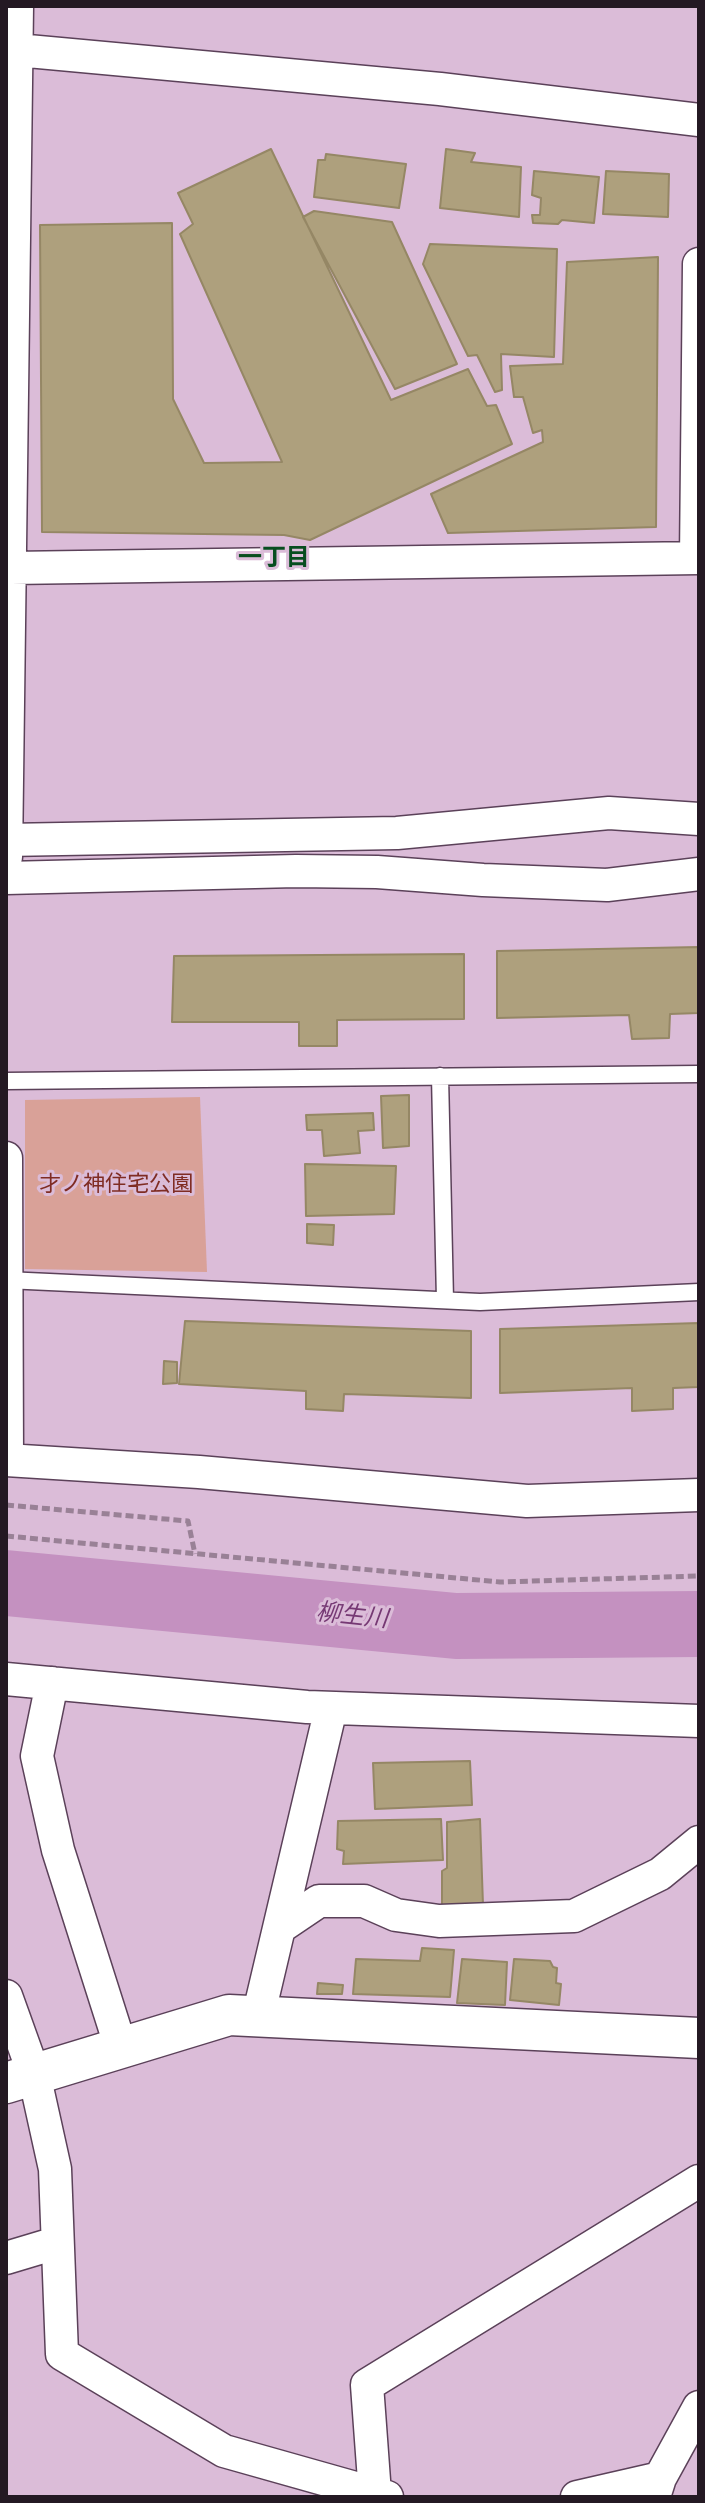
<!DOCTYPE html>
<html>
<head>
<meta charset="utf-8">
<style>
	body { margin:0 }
	#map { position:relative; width:705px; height:2503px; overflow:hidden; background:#dbbcd8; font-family:Montserrat,sans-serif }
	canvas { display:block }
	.frame { position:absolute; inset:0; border:8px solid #241923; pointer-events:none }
</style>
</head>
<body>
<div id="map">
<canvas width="705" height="2503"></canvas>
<div class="frame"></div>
</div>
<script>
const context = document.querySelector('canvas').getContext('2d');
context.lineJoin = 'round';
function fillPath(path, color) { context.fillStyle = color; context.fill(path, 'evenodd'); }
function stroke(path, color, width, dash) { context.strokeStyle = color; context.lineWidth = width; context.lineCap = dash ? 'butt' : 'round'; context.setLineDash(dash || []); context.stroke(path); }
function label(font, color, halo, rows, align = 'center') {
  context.font = font + ' Montserrat,"Noto Sans JP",sans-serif'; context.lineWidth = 6; context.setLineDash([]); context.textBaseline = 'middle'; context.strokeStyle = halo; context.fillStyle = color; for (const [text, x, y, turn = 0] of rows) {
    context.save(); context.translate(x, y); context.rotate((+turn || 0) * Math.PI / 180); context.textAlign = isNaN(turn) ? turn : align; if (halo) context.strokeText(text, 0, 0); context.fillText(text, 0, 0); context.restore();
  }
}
const green = new Path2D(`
	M200,1097L207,1272L25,1269V1100Z`);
const river = new Path2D(`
	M6,1583L456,1626L699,1624`);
const building = new Path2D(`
	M271,149L391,400L468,369L487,406L496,405L512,444L310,540L284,535L42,532L40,225L172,223L173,399L204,463L282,462L180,234L193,224L178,193Z
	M446,149L475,153L471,162L521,167L519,217L440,208Z
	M326,154L406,164L399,208L314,197L318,160H325Z
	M534,171L599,177L594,223L562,220L558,224L533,223L532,215H540L541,198L532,195Z
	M606,171L669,174L668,217L603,214Z
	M314,211L392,222L457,364L395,389L303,217Z
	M430,244L557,249L554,357L501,354L502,390L495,392L477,355L468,356L423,264Z
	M658,257L656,527L448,533L431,494L543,442L542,430L533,433L523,397H514L510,366L563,364L567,262Z
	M699,947V1013L670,1014L669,1038L632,1039L629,1015L497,1018V951Z
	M464,954V1019L337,1020V1046H299V1022H172L174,956Z
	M409,1095V1146L383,1148L381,1096Z
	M373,1113L374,1130L358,1131L360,1153L324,1156L322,1130H307L306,1115Z
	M305,1164L396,1166L394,1214L306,1216Z
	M307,1224L334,1225L333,1245L307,1243Z
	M185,1321L471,1331V1398L344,1394L343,1411L306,1409V1391L179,1384Z
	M699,1323V1387L673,1388V1409L632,1411V1388L500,1393V1329Z
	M164,1361L177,1362V1383L163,1384Z
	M470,1761L472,1805L375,1809L373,1763Z
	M441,1819L443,1860L343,1864L344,1851L337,1849L338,1821Z
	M480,1819L483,1905H442V1871L447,1868V1822Z
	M422,1948L454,1950L450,1997L353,1994L356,1959L420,1961Z
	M462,1959L507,1962L505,2005L457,2003Z
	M514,1959L550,1961L553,1967L557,1968L556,1983L561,1984L559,2005L510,2000Z
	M318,1983L343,1985L342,1994H317Z`);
const path = new Path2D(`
	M6,1505L188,1521L195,1554
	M6,1536L500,1582L699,1576`);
const service = new Path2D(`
	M440,1076L445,1300
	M6,1081L699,1074
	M6,1280L480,1302L699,1292`);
const minor = new Path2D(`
	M6,49L440,89L699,120
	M696,558L699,264
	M11,568L699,558
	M6,840L397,833L609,813L699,819
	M6,857L17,6
	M6,878L296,871L377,872L483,880L607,885L699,874
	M6,1158L7,1460
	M6,1460L199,1472L527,1501L699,1495
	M6,1679L307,1707L699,1721
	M52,1683L37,1756L58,1850L121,2048
	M279,1928L319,1901H364L396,1915L439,1921L574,1916L660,1874L699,1842
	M6,1996L34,2074L55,2169L62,2354L224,2451L387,2497
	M258,2017L331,1708
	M6,2258L56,2243
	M375,2494L367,2385L699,2181
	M577,2497L660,2478
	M654,2497L660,2478L699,2407`);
const tertiary = new Path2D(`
	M6,2083L229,2015L699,2038`);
const parkNames = [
	["才ノ神住宅公園",116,1185]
];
const neighbourhoodNames = [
	["一丁目",274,558]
];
const waterNames = [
	["柳生川",352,1616,6]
];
fillPath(green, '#d9a198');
stroke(river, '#c491c0', 66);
fillPath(building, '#aea07d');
stroke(building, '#958765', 2);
stroke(service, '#5b4159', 19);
stroke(minor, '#5b4159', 35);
stroke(tertiary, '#5b4159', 43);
stroke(path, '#998196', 5, [8, 4]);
stroke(service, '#fff', 16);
stroke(minor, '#fff', 32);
stroke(tertiary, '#fff', 40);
label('22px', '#7f2c23', '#dbbcd8', parkNames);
label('bold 24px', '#074d1f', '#dbbcd8', neighbourhoodNames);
label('italic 24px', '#763974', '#dbbcd8', waterNames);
</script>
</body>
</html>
